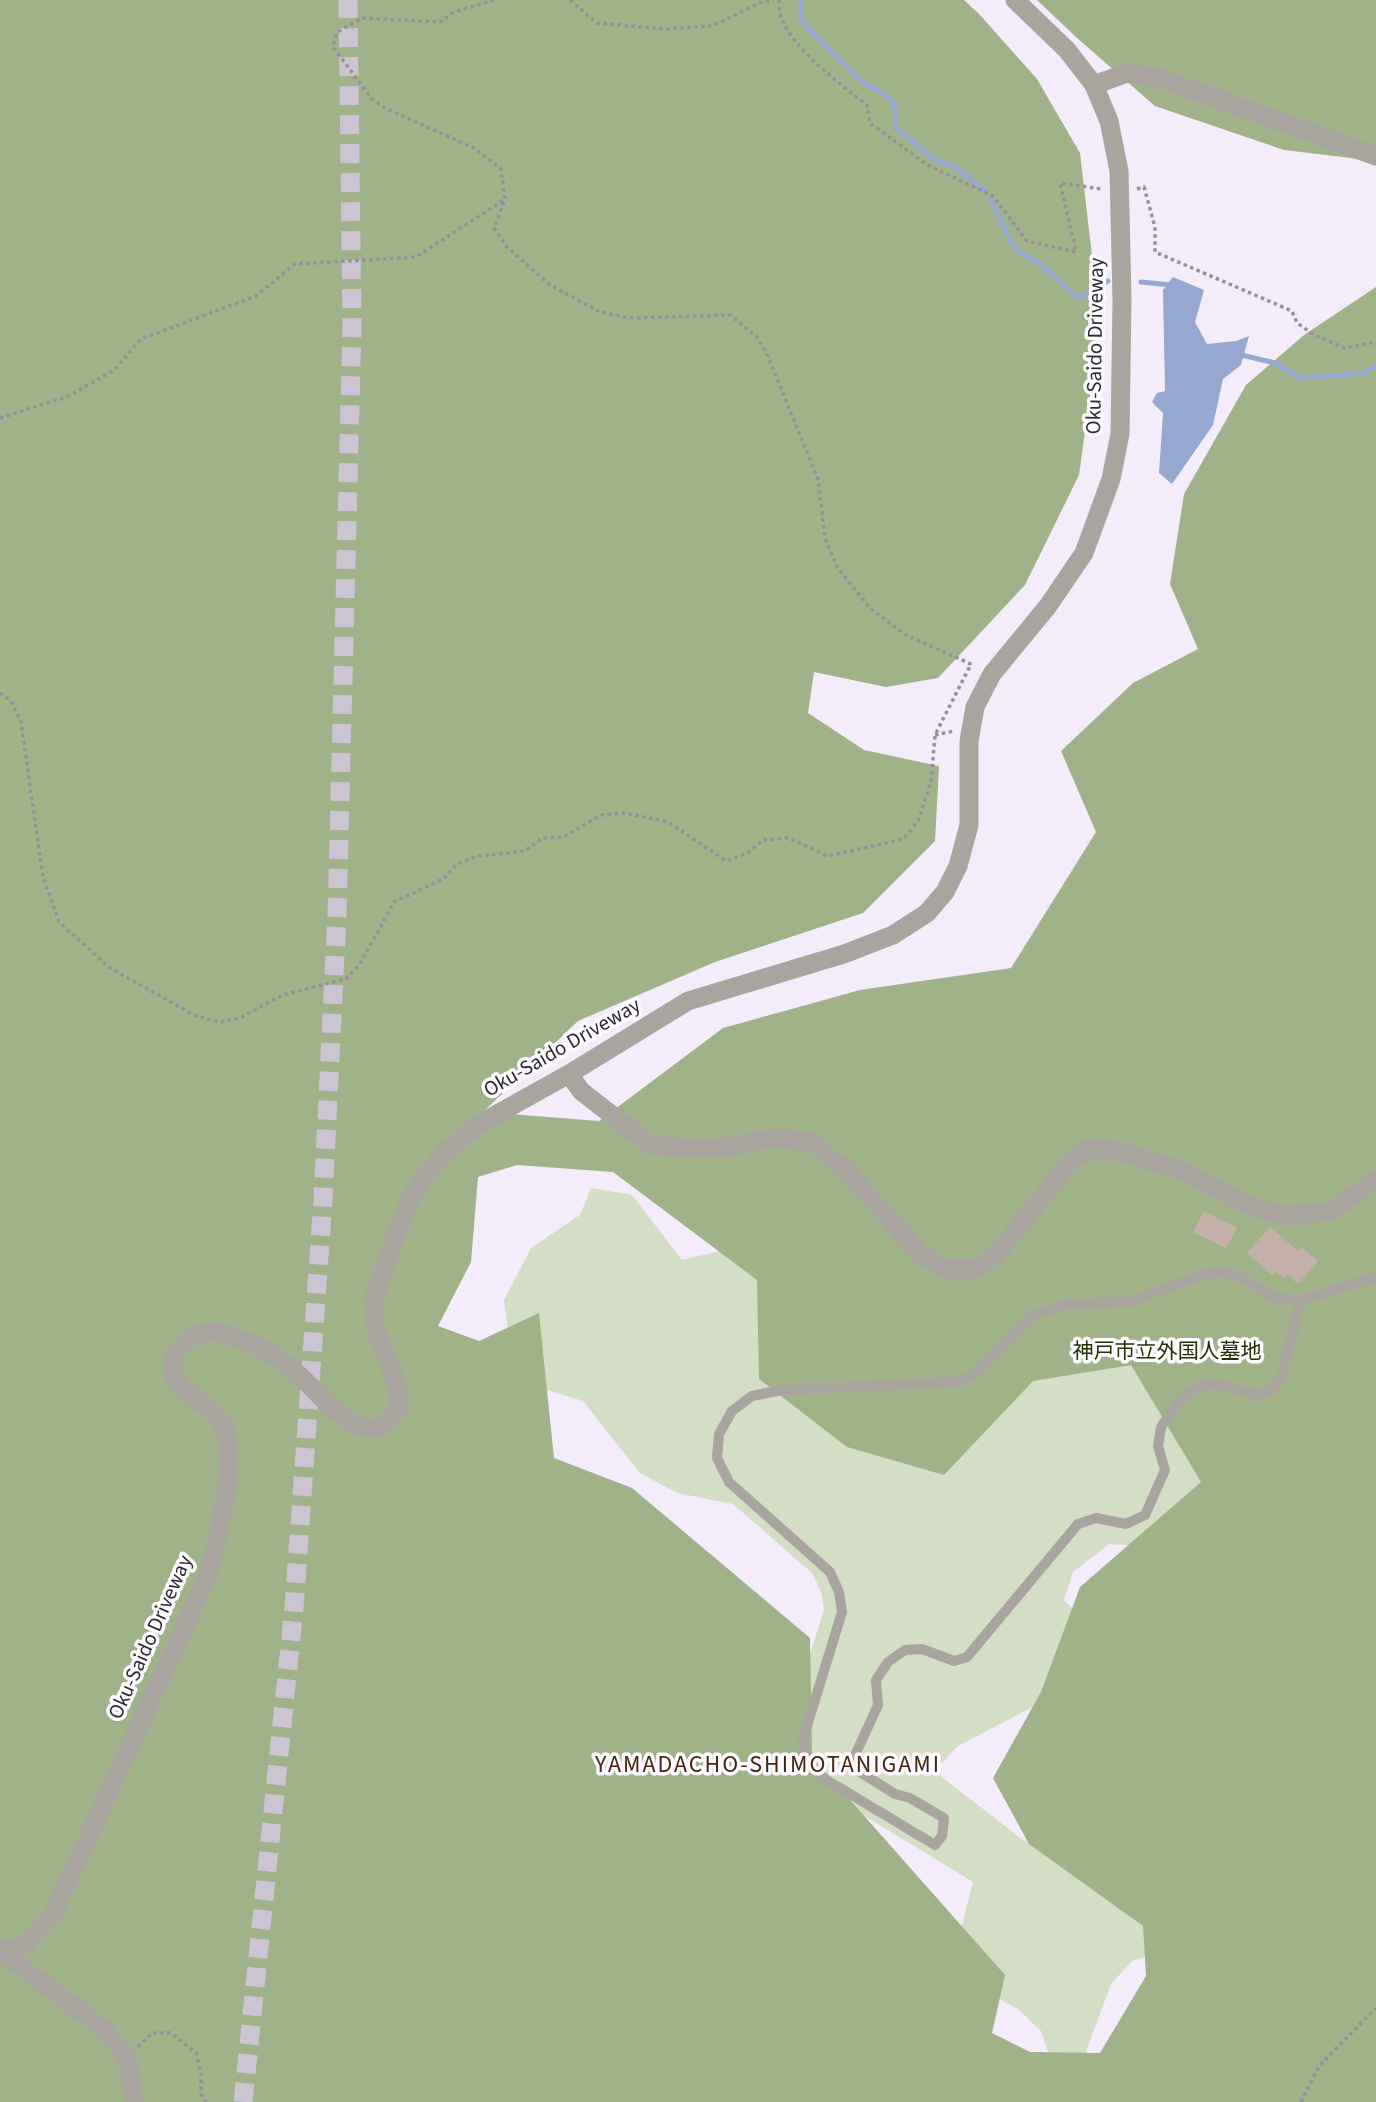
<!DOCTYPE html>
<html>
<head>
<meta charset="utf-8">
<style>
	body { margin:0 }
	canvas { display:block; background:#f4ebfb }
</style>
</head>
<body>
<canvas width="1376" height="2102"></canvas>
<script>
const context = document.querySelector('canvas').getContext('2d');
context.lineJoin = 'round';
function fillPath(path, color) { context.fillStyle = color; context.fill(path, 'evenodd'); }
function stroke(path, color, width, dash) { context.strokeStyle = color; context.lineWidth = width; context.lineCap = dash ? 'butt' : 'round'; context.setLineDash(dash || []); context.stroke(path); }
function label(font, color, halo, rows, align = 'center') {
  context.font = font + ' "Source Sans 3","Noto Sans JP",sans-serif'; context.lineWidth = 7; context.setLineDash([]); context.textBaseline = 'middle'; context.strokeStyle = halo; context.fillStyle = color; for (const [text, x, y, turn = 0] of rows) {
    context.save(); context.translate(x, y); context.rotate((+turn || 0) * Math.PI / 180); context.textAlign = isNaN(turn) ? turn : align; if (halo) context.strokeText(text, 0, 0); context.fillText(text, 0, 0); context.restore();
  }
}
const green = new Path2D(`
	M591,1188L632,1195L682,1260L768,1240L1021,1242L1376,1488L1138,1546L1109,1544L1073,1572L1064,1600L1102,1638L1107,1668L958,1746L934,1771L1023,1840L1207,1937L1132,1961L1111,1984L1075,2081L1055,2072L1041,2031L1018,2009L950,1973L973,1882L812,1784L788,1723L824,1610L821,1591L812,1573L733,1504L677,1493L640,1473L583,1401L515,1380L504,1300L531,1248L580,1215Z`);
const forest = new Path2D(`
	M0,0H964L980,15L1037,79L1080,153L1096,290L1094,366L1079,475L1025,585L938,678L886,687L814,672L808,713L864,750L939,766L935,841L863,913L715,962L578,1021L483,1112L599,1121L723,1028L860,990L1011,968L1096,832L1061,751L1133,683L1198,649L1170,584L1184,494L1246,385L1304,335L1376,287V2102H0ZM517,1165L613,1172L757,1280L759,1379L847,1447L944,1475L1033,1381L1131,1365L1201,1482L1080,1587L1041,1692L993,1778L1029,1844L1143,1926L1146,1976L1100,2053L1030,2052L992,2033L1005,1975L812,1757L810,1638L632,1488L554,1458L539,1313L479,1341L438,1326L471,1262L478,1177Z
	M1037,0H1376V161L1284,150L1155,106L1077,38Z`);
const water = new Path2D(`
	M1173,277L1204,290L1195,322L1207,344L1236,341L1249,336L1241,365L1223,379L1213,425L1172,484L1159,473L1163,413L1152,402L1157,393L1165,391L1163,290Z`);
const stream = new Path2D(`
	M801,0V19L809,29L862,82L881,92L893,102L896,112L895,127L932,158L955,167L985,190
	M990,199L1015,249L1042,265L1076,297H1083L1108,281
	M1141,282L1171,285L1172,287
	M1237,354L1275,363L1300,378L1364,373L1376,365`);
const building = new Path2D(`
	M1204,1211L1237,1228L1226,1248L1193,1232Z
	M1270,1227L1298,1251L1301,1247L1318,1261L1298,1284L1287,1274L1284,1278L1276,1272L1273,1276L1247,1253Z`);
const tertiaryTunnel = new Path2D(`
	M243,2102L294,1608L323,1200L337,915L352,326L348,0`);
const path = new Path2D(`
	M494,0L454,12L440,22L362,18L337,32L333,47L372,99L385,108L474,148L501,169L505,199L494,228L507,247L550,285L600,312L629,318L730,315L756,336L766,352L818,479L825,538L837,567L871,609L906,635L973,665
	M570,0L597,23L665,29L712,26L762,2L773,0
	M779,0C779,5 779,12 781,17C792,48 841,85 867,105L870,123L926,164L993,196L1027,241L1076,252L1060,183L1101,189
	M1137,189L1144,187L1155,227V252L1292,311L1297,323L1313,334L1344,348L1376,342
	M0,418L69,396L114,370L141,339L256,296L295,264L416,257L504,200
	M0,693L11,701L21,722L43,877L59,922L110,968L196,1016L219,1022L240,1018L282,995L346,979L360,964L394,902L443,879L457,864L478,856L525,851L542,838L563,837L601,815L624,813L668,822L726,861L747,853L763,840L788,838L828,856L895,841L905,837L918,821L931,782L935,735L971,664
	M935,735L954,731
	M138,2047L152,2033H171L196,2053L201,2072V2094L206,2102
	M1301,2102L1319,2066L1376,2008`);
const service = new Path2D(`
	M1301,1300L1281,1378L1271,1391L1257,1395L1220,1385H1200L1176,1405L1161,1427L1158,1446L1165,1470L1145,1515L1126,1524L1096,1518L1078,1524L967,1657L954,1661L922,1649L905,1650L888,1662L876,1680L878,1705L856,1753L860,1772L895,1794L910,1798L944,1818L942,1836L935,1845L820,1776L805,1757L803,1739L842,1612L839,1592L830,1572L729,1482L717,1458L719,1434L732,1411L752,1396L782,1390L957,1382L974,1375L1033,1315L1064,1305L1133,1301L1200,1275L1223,1272L1246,1280L1275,1298L1301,1300L1376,1277`);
const minor = new Path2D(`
	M1094,85L1127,73L1159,78L1376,156
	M1,1951L104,2029L127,2059L134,2102`);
const tertiary = new Path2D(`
	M569,1074L581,1091L649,1144L683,1148H721L773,1138L812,1142L847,1171L920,1254L946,1269H974L996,1255L1070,1162L1089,1148L1117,1151L1182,1171L1245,1204L1283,1216L1331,1211L1376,1179
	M0,1951L25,1945L51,1918L206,1580C216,1544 242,1452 220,1420C207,1401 166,1389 173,1360C178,1341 196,1333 214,1332C220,1332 228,1335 234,1337C258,1344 274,1355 293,1370C314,1386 346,1432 373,1428C384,1427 390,1419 398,1411V1388L375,1327L374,1298L406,1207L421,1181L446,1151L481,1123L569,1074L688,1001L844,954L893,935L927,913L945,892L958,866L969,825V741L975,707L992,674L1048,606L1084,553L1111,479L1120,434L1122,299L1119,171L1109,121L1094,85L1067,50L1015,0`);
const streetNames = [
	["Oku-Saido Driveway",1097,346,-89],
	["Oku-Saido Driveway",563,1049,-30],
	["Oku-Saido Driveway",152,1638,-66]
];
const parkNames = [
	["神戸市立外国人墓地",1167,1353]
];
const quarterNames = [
	["YAMADACHO-SHIMOTANIGAMI",768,1767]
];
fillPath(green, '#d3dec4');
fillPath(forest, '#a0b288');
fillPath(water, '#95a9d0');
stroke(stream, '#95a9d0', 5);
fillPath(building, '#c4b2aa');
stroke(tertiaryTunnel, '#ccc4d2', 19, [19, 10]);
stroke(path, '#96909b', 3.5, [3.5, 3.5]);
stroke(service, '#a9a59e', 10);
stroke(minor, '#a9a59e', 19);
stroke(tertiary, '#a9a59e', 19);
label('21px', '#2d2a30', '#fdfbff', streetNames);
label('21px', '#213100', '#fdfbff', parkNames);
context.letterSpacing = '2px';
label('24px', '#46260e', '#fdfbff', quarterNames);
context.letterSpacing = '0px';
</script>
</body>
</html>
